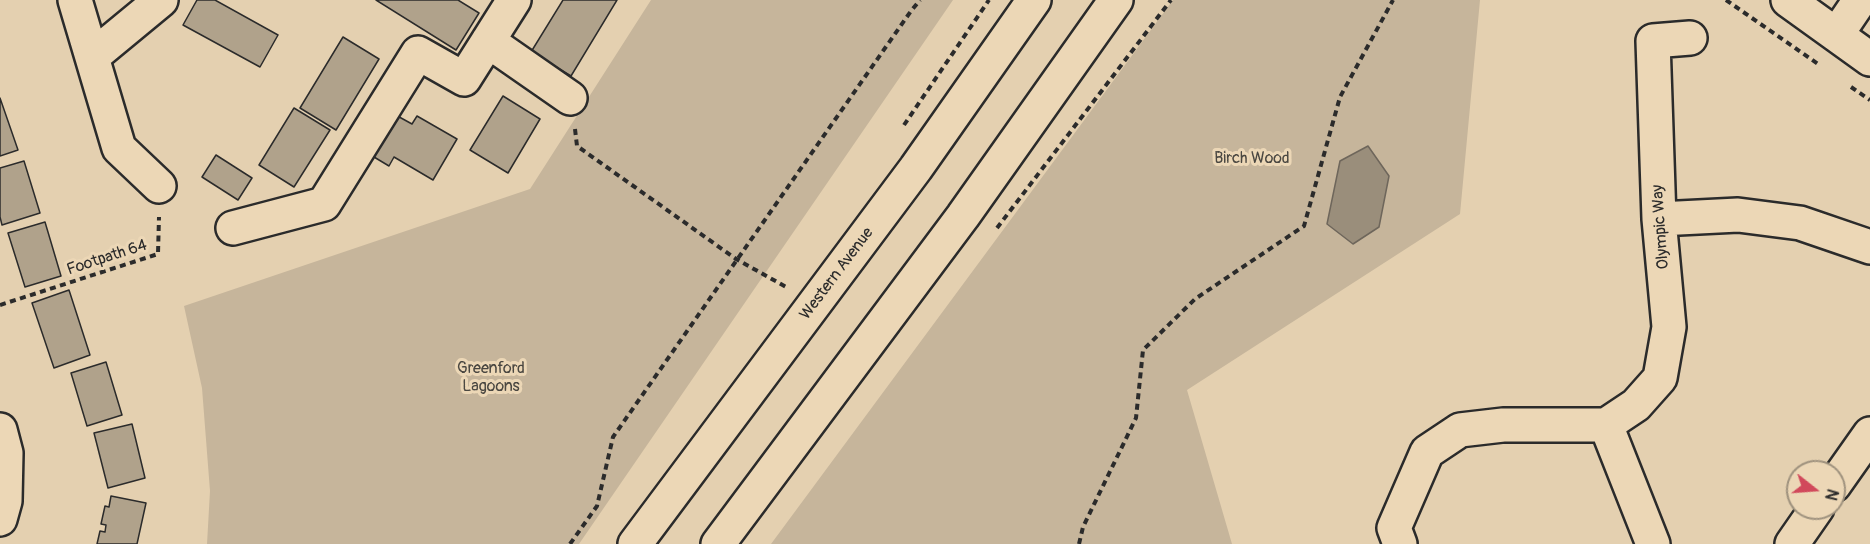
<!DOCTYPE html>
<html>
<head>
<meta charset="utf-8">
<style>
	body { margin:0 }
	#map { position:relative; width:1870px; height:544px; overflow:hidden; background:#e4d0b0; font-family:Pangolin,sans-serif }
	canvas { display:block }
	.north { position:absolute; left:1786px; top:460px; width:60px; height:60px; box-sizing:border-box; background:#ecd7b6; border:2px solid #9f927e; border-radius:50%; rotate:107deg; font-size:16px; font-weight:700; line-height:24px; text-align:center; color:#2b2b2b }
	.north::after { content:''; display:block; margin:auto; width:21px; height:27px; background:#d1495b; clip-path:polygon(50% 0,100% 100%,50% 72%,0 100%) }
</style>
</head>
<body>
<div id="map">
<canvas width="1870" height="544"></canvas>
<div class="north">N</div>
</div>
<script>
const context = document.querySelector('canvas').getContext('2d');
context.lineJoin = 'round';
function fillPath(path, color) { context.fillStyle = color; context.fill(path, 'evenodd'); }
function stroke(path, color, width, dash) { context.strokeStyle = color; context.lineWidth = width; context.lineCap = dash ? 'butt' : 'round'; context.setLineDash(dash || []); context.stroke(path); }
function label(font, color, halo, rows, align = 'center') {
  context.font = font + ' Pangolin,sans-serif'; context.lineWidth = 6; context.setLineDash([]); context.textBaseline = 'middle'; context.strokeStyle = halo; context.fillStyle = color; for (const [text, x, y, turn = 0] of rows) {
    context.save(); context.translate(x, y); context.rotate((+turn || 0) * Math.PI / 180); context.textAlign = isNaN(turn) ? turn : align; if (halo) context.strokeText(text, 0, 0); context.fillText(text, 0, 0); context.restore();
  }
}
const green = new Path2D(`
	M651,0H953L579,544H207L210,491L202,388L184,306L530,189Z
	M1173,0H1480L1460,214L1187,390L1232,544H771Z`);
const water = new Path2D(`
	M1368,146L1389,176L1379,227L1353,244L1327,224L1340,161Z`);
const building = new Path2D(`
	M197,0H215L278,35L260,67L183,25Z
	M376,0H458L479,13L456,50Z
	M563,0H617L571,76L531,52Z
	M343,37L379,59L336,130L300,108Z
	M503,96L540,119L508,173L470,150Z
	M0,98L18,150L0,156Z
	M294,108L330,130L294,187L259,165Z
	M392,113L412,124L417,116L457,139L433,180L394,157L389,166L369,154Z
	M216,155L252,178L238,200L202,177Z
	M24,161L40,213L2,225L0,217V168Z
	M45,222L61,276L25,287L8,233Z
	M69,290L90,355L54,368L32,303Z
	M106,362L122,415L87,426L71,373Z
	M132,424L145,478L108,488L94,433Z
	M111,496L146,503L137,544H97L100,531L105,532L106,525L101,524L105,506L109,507Z`);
const path = new Path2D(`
	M1726,0L1818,64
	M1851,87L1870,100
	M904,125L989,0
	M575,129L577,146L736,259L788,288
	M997,228L1171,0
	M0,305L158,254L159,217
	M570,544L597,506L613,437L911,11L920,0
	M1079,544L1083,527L1136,418L1143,350L1195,299L1304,226L1340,97L1393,0`);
const minor = new Path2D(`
	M75,0L119,148L159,186
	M1788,0L1870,59
	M1837,34L1860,0
	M488,41L570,98
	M92,57L161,0
	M1659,219L1738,215L1800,223L1870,247
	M233,228L324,204L418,53L464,79L514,0
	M1606,425L1653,544
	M0,430L6,453L5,501L0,519
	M1834,485L1870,434
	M1400,544L1394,528L1427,452L1460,430L1503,425H1606L1636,405L1660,378L1669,327L1659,219L1653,41L1690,38
	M1792,544L1817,508`);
const highway = new Path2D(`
	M635,544L916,168L1034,0
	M718,544L963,216L1116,0`);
const parkNames = [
	["Birch Wood",1252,159],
	["Greenford",491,369],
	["Lagoons",491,387]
];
const streetNames = [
	["Olympic Way",1661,227,-94],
	["Footpath 64",107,258,-18],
	["Western Avenue",837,274,-53]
];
fillPath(green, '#c6b59b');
fillPath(water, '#9a8e7b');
stroke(water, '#6e665b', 1.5);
fillPath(building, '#b0a28b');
stroke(building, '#2b2b2b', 1.5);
stroke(minor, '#2b2b2b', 38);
stroke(highway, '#2b2b2b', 38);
stroke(path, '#2b2b2b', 4, [6, 4.5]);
stroke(minor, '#ecd7b6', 33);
stroke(highway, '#ecd7b6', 33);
label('16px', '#4a4741', '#ecd7b6', parkNames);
label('16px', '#2b2b2b', '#ecd7b6', streetNames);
</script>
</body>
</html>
